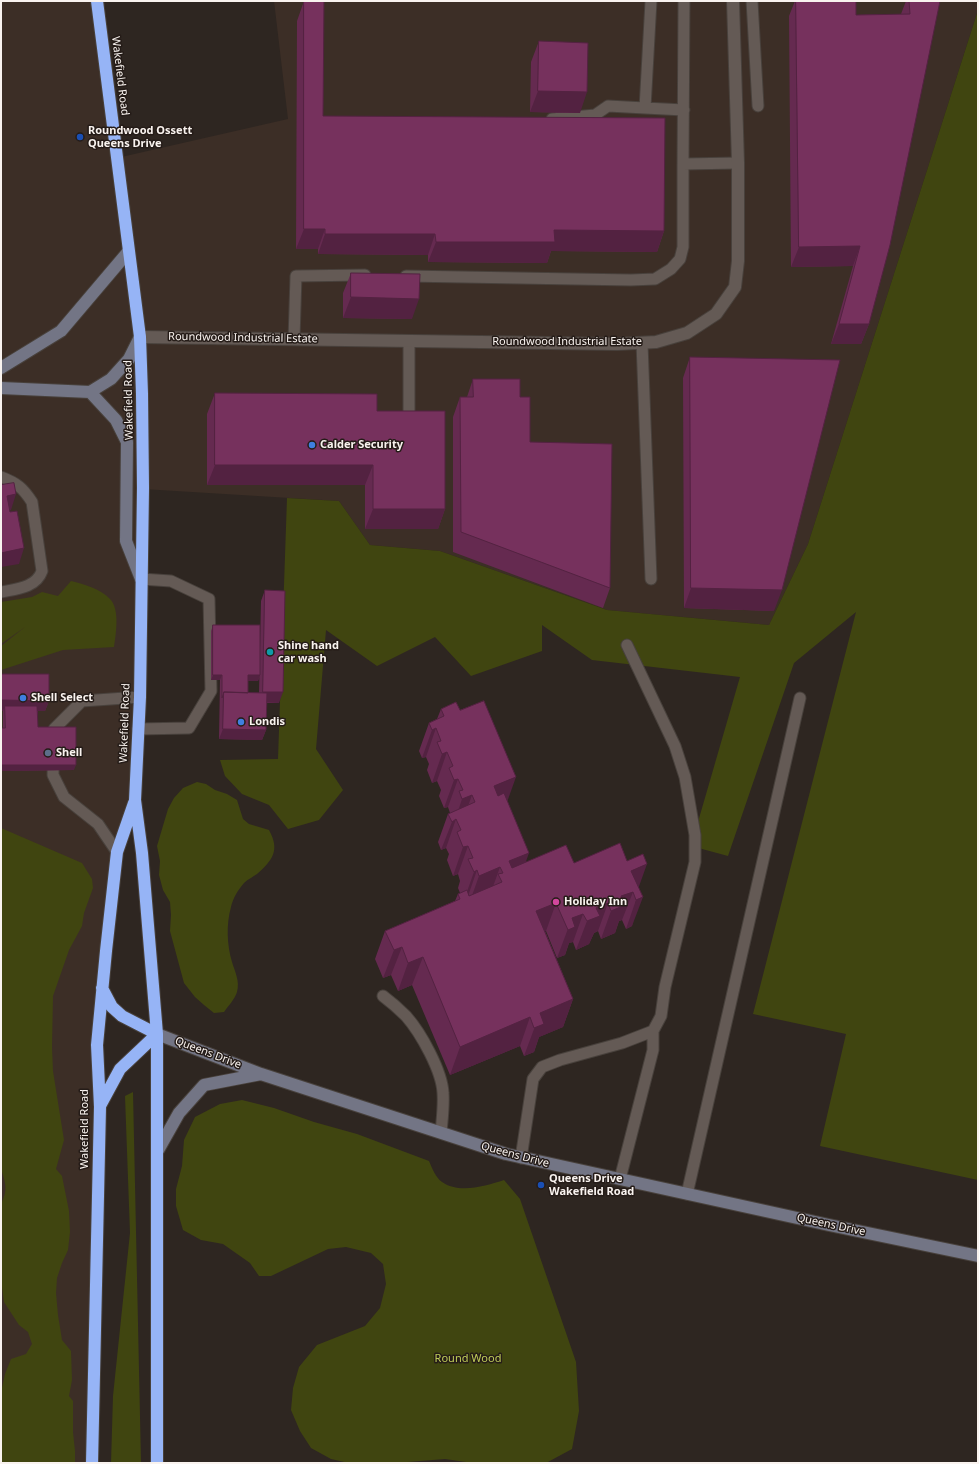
<!DOCTYPE html>
<html>
<head>
<meta charset="utf-8">
<style>
	body { margin:0 }
	#map { position:relative; width:979px; height:1464px; overflow:hidden; background:#2e2621; font-family:"Noto Sans",sans-serif }
	canvas { display:block }
	.frame { position:absolute; inset:0; border:2px solid #f9f3ef; pointer-events:none }
</style>
</head>
<body>
<div id="map">
<canvas width="979" height="1464"></canvas>
<div class="frame"></div>
</div>
<script>
const context = document.querySelector('canvas').getContext('2d');
context.lineJoin = 'round';
function fillPath(path, color) { context.fillStyle = color; context.fill(path, 'evenodd'); }
function stroke(path, color, width, dash) { context.strokeStyle = color; context.lineWidth = width; context.lineCap = dash ? 'butt' : 'round'; context.setLineDash(dash || []); context.stroke(path); }
function label(font, color, halo, rows, align = 'center') {
  context.font = font + ' "Noto Sans",sans-serif'; context.lineWidth = 3; context.setLineDash([]); context.textBaseline = 'middle'; context.strokeStyle = halo; context.fillStyle = color; for (const [text, x, y, turn = 0] of rows) {
    context.save(); context.translate(x, y); context.rotate((+turn || 0) * Math.PI / 180); context.textAlign = isNaN(turn) ? turn : align; if (halo) context.strokeText(text, 0, 0); context.fillText(text, 0, 0); context.restore();
  }
}
const built = new Path2D(`
	M1,1H97L117,158L288,119L274,1H978V10L808,544L769,625L607,610L440,551L370,545L339,501L143,489L135,800L117,852L97,1045L92,1463H1Z`);
const green = new Path2D(`
	M978,10V1180L820,1146L846,1034L753,1014L856,612L794,663L728,856L691,846L740,677L592,660L542,625V651L471,676L435,637L377,666L326,630L316,749L343,790L319,820L288,829L269,805L242,794L225,776L220,760L278,759L287,498L339,501L370,545L440,551L607,610L769,625L808,544Z
	M71,581C84,584 101,589 110,599C120,609 116,634 114,647L63,650L1,670V646L25,627L1,644V602L32,597L42,592L58,596Z
	M197,782L206,784L215,790L227,794L237,800L243,819L249,824L269,830C280,850 273,860 257,874C253,877 248,879 244,883C238,890 233,898 231,907C226,925 227,945 232,962C235,972 240,981 237,992C235,999 228,1006 224,1012L214,1013L204,1005L195,997L184,983L170,931L171,915L170,902L163,890L159,875L160,861L157,846L168,809L174,798L183,788Z
	M1,828L82,863L92,879L93,888L84,913L82,926L69,950L53,996L52,1047L53,1071L64,1140L56,1169L62,1176L69,1211L70,1232L68,1250L62,1263L57,1278L56,1293L58,1315L62,1340L71,1351L72,1380L69,1396L73,1401V1432L75,1451V1463H2L1,1460V1392L5,1374L11,1359L26,1354L32,1344L28,1332L19,1325L4,1302L1,1280V1204C8,1190 6,1184 1,1169Z
	M133,1092L141,1463H111L113,1396L130,1233L125,1096Z
	M242,1100L274,1108L314,1122L357,1134L429,1161C432,1168 436,1178 442,1182C459,1194 486,1186 504,1180L520,1199L576,1362L579,1411L572,1449L546,1463H473L445,1459L395,1463H349L331,1459L311,1448L300,1431L291,1410L293,1388L299,1367L317,1345L365,1326L380,1308L386,1284L383,1264L371,1253L346,1247L328,1249L271,1276H259L250,1263L223,1244L201,1240L183,1230L176,1206V1189L182,1166L184,1140L195,1117L220,1104Z`);
const lane = new Path2D(`
	M752,1L758,106
	M645,108L684,110
	M552,119L595,115L608,106L645,108L651,1
	M683,164L684,1
	M406,276L631,280L655,279L671,269L680,259L683,247V164L738,163
	M294,339L296,276L365,275
	M409,341V413
	M642,343L651,579
	M1,477C17,483 23,488 32,502L42,571C36,588 16,589 1,592
	M138,729L189,728L211,691L209,599L171,581L141,579
	M117,852L98,824L64,797L53,775L54,729L82,701L140,697
	M383,996C391,1002 399,1009 406,1016C421,1033 442,1071 443,1093C444,1106 442,1120 441,1133
	M521,1158L533,1079L542,1067L560,1060L622,1043L653,1031
	M620,1179L653,1050V1031L661,1016L665,987L695,862V835L685,777L675,746L627,645
	M687,1194L800,698`);
const street = new Path2D(`
	M140,337L617,344L656,342L687,333L716,314L735,287L738,261V163L733,1`);
const secondary = new Path2D(`
	M1,368L61,331L128,252
	M1,388L90,392
	M90,392L116,420L127,442L126,541L141,579
	M90,392L111,379L129,359L140,337
	M157,1034L261,1074L506,1154L829,1225L978,1256
	M157,1152L179,1113L204,1085L261,1074`);
const highway = new Path2D(`
	M97,1L140,337L142,394L143,488L140,697L135,800L142,853L157,1034V1463
	M102,988L112,1007L122,1016L157,1034
	M100,1106L120,1069L157,1034
	M92,1463L100,1107L97,1045L106,951L117,852L134,803`);
const wall = new Path2D(`
	M304,1L323,116L664,231L657,252L551,251L547,263L428,262V255L318,254V249H296L297,21Z
	M795,1H856V15L901,14L906,1H940L869,324L861,344H831L853,266L791,267L789,16Z
	M539,41L580,113L530,112L531,62Z
	M351,273L412,319L343,318V293Z
	M690,357L774,611L684,608L683,378Z
	M473,379L520,397L530,442L610,588L603,608L453,552V417L460,397H467Z
	M215,393L377,411L445,509L438,529H365V485H207V414Z
	M265,590L279,703H267L266,730L262,740L219,739L220,680H211V631L213,625L260,675L258,681H248V693H259L261,601Z
	M1,674L49,701L45,711H38V727L74,770L1,771V728H3V711H1Z
	M441,709L460,710L507,801L526,862L574,863L638,888L632,926L626,929L622,920L619,921L615,933L601,939L598,931L594,933L589,944L576,950L573,942L569,943L565,955L557,958L546,931H545L573,999L563,1027L539,1037L534,1052L524,1056L520,1046L450,1075L412,985L398,991L391,975L383,978L375,959L385,931L455,901L458,894L460,893L458,888L460,881L458,874L453,876L447,860L449,854L446,848L441,850L438,842L448,814L450,813L448,807L444,808L439,796L441,790L437,781L432,783L427,770L429,764L426,757L422,758L419,751L429,723L437,719Z`);
const shadedWall = new Path2D(`
	M538,91L587,92L580,113L530,112Z
	M304,229H325L318,249H296Z
	M554,230L664,231L657,252L551,251L547,263L428,262L436,242Z
	M325,234H435L428,255L318,254Z
	M860,246L853,266L791,267L799,247Z
	M351,297L419,299L412,319L343,318Z
	M839,324H869L861,344H831Z
	M215,465H373L365,485H207Z
	M16,494L11,510L1,512L7,496Z
	M373,509H445L438,529H365Z
	M24,548L19,564L1,567V553Z
	M691,588L782,590L774,611L684,608Z
	M213,675H222L220,680H211Z
	M248,675H260L258,681H246Z
	M263,692H283L279,703L259,702Z
	M1,700L49,701L45,711H5V706L3,711H1Z
	M436,728L426,757L422,758L432,730Z
	M223,729L266,730L262,740L219,739Z
	M447,752L437,781L432,783L442,754Z
	M1,765H76L74,770L1,771Z
	M516,777L506,805L484,814L494,786Z
	M458,779L448,807L444,808L454,780Z
	M472,795L462,823L456,819L446,848L441,850L452,822L455,820L462,799Z
	M468,846L458,874L453,876L463,847Z
	M529,853L519,881L499,889L509,861Z
	M647,864L637,892H633L622,920L619,921L615,933L601,939L611,911L631,871Z
	M500,867L490,895L469,904L479,876Z
	M477,870L467,899L464,900L474,872Z
	M643,897L632,926L626,929L636,900Z
	M556,903L546,931L526,939L536,911Z
	M608,903L598,931L594,933L589,944L576,950L587,921L596,908Z
	M583,914L573,942L569,943L565,955L557,958L572,918Z
	M402,947L391,975L383,978L394,950Z
	M423,957L412,985L398,991L408,963Z
	M573,999L563,1027L539,1037L534,1052L524,1056L540,1013Z
	M530,1017L520,1046L450,1075L460,1047Z`);
const building = new Path2D(`
	M304,1H324L323,116L665,118L664,231L554,230L555,242H436L435,234H325V229H304Z
	M796,1H856V15L910,14L909,1H940L890,245L869,324H839L860,246L799,247Z
	M539,41L588,43L587,92L538,91Z
	M351,273L420,274L419,299L351,297Z
	M690,357L840,360L782,590L691,588Z
	M473,379H520V397H530V442L612,444L610,588L461,532L460,397H473Z
	M215,393L377,394V411H445V509H373V465H215Z
	M14,483L16,494L7,496L10,512L17,511L24,548L1,553V485Z
	M265,590L285,591L283,692H263Z
	M213,625H260V675H248V693L224,692L222,698V675H213Z
	M1,674H49V701L1,700Z
	M224,692L267,693L266,730L223,729Z
	M484,701L516,777L494,786L498,796L504,793L529,853L509,861L512,868L566,845L574,863L620,843L627,861L643,854L647,864L631,871L643,897L636,900L633,892L621,896L625,905L611,911L608,903L596,908L600,916L587,921L583,914L572,918L575,927L568,930L556,903L536,911L573,999L540,1013L544,1024L534,1028L530,1017L460,1047L423,957L408,963L402,947L394,950L385,931L460,899L458,894L467,890L469,896L502,882L498,874L503,873L500,867L479,876L477,870L474,872L468,859L473,858L468,846L463,847L457,832L461,830L456,819L452,822L448,814L475,802L472,795L462,799L459,791L463,790L458,779L454,780L449,768L453,766L447,752L442,754L437,742L441,741L436,728L432,730L429,723L444,716L441,709L456,702L460,710Z
	M5,706H37L38,727H76V765H1V728H5Z`);
const markers = [
	[80,137,4,"#1a4fb4"],
	[312,445,4,"#3f7fe0"],
	[270,652,4,"#0f9aa8"],
	[23,698,4,"#3f7fe0"],
	[241,722,4,"#3f7fe0"],
	[48,753,4,"#5c6f8a"],
	[556,902,4,"#d1479c"],
	[541,1185,4,"#1a4fb4"]
];
const streetNames = [
	["Wakefield Road",120,76,83],
	["Roundwood Industrial Estate",243,338,1],
	["Roundwood Industrial Estate",567,342],
	["Wakefield Road",129,400,-91],
	["Wakefield Road",125,723,-88],
	["Queens Drive",208,1053,21],
	["Wakefield Road",85,1129,-90],
	["Queens Drive",515,1155,15],
	["Queens Drive",831,1225,12]
];
const poiNames = [
	["Roundwood Ossett",88,131],
	["Queens Drive",88,144],
	["Calder Security",320,445],
	["Shine hand",278,646],
	["car wash",278,659],
	["Shell Select",31,698],
	["Londis",249,722],
	["Shell",56,753],
	["Holiday Inn",564,902],
	["Queens Drive",549,1179],
	["Wakefield Road",549,1192]
];
const parkNames = [
	["Round Wood",468,1359]
];
fillPath(built, '#3c2e26');
fillPath(green, '#404510');
stroke(lane, '#48413c', 13);
stroke(street, '#48413c', 14);
stroke(secondary, '#48413c', 14);
stroke(highway, '#48413c', 14);
stroke(lane, '#645a55', 11);
stroke(street, '#645a55', 12);
stroke(secondary, '#737585', 12);
stroke(highway, '#96b4f6', 12);
fillPath(wall, '#652a50');
fillPath(shadedWall, '#532241');
fillPath(building, '#76315d');
stroke(building, '#532241', 1);
for (const [x, y, r, color] of markers) { const dot = new Path2D(); dot.arc(x, y, r, 0, 2 * Math.PI); context.fillStyle = color; context.fill(dot); stroke(dot, '#251c18', 1.5); }
label('11px', '#f9f3ef', '#251c18', streetNames);
label('bold 11px', '#f9f3ef', '#251c18', poiNames, 'left');
label('11px', '#bfcc58', '#251c18', parkNames);
</script>
</body>
</html>
